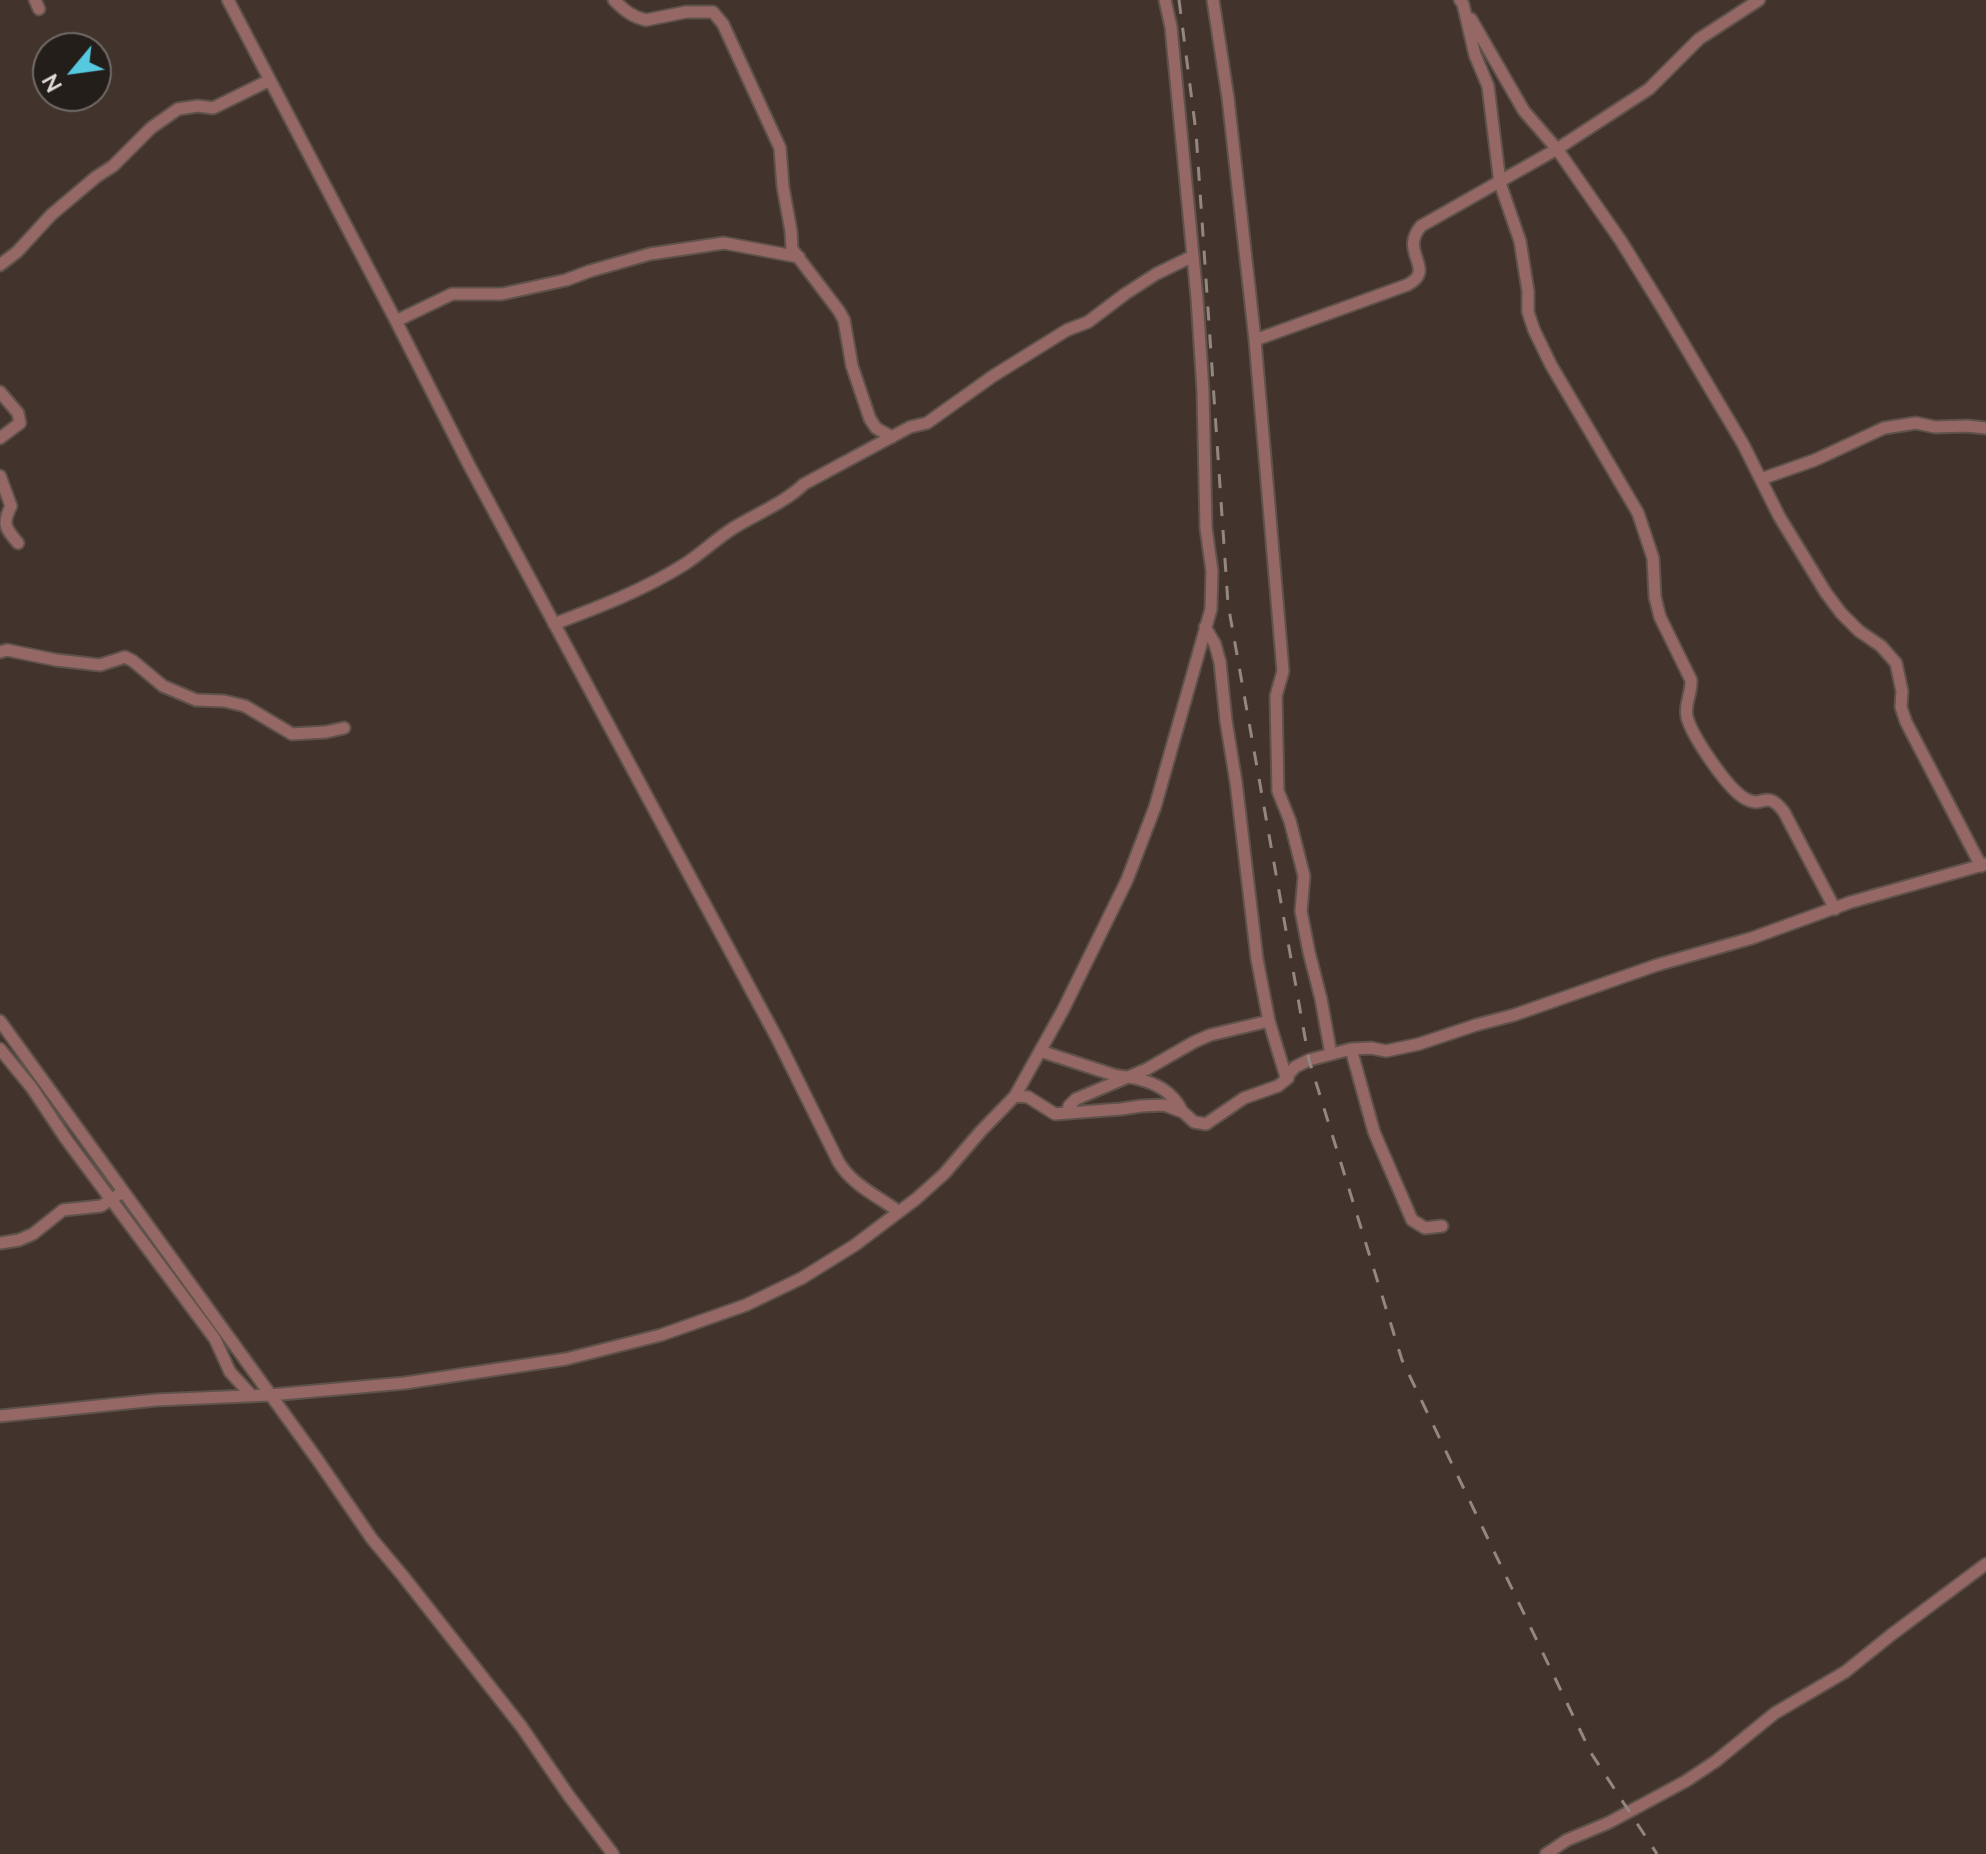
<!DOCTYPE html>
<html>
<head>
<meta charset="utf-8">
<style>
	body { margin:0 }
	#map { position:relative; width:1986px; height:1854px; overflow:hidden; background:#42342c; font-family:"Nunito Sans",sans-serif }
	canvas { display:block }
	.north { position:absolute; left:32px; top:32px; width:80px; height:80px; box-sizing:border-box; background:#241e1a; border:2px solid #716a65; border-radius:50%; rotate:241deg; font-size:22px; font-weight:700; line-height:32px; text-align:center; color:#e4dbd6 }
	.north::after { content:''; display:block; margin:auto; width:28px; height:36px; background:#56c9e1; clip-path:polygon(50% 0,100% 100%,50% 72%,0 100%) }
</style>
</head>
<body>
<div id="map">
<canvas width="1986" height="1854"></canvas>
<div class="north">N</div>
</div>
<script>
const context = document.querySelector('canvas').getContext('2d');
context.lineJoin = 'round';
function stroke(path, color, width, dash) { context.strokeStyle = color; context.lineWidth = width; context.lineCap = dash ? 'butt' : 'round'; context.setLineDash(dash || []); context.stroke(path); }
const minor = new Path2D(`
	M35,0L39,9
	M228,0L396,321L469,465L779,1042L838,1161C851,1184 877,1196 898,1211
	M614,0C624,10 632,17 646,20L686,12H713L723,24L780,148L783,187L791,231L792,249L839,311L844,320L852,366L870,419L876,428L892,437
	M1213,0L1228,98L1255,340L1283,671L1276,696L1278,791L1290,821L1304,876L1301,911L1309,952L1321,999L1331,1054
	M1460,0L1463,4L1475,55L1488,86L1500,183L1520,241L1528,291V312L1534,330L1551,365L1638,513L1653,558L1655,597L1660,617L1691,680C1692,693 1684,704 1687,717C1692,736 1728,790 1746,799C1763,809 1766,788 1784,812L1835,909
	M1471,19L1524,111L1557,149L1621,241L1663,309L1743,444L1779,516L1826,593L1841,613L1859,631L1881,646L1896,663L1902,691L1901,707L1906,722L1981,866
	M0,265L17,252L51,215L96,177L113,166L151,128L178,109L198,106L213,108L270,80
	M396,321L452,294H502L566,280L590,271L650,254L724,243L799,257
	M1255,340L1407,285C1438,269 1398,253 1421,226L1557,149L1649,89L1699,39L1759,0
	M0,392L18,413L20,423L0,438
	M0,476L11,506C2,524 5,528 18,543
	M1761,479L1815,460L1884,428L1916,423L1935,427L1967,426L1986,428
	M554,624C599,607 644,590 685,564C702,553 717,538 735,527C758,513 784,503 804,484L910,427L927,423L993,376L1067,330L1088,322L1125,294L1156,274L1193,256
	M1205,627L1215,644L1220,662L1226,721L1236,782L1257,959L1269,1021L1286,1077
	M0,652L7,650L56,660L100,665L125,657L133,661L163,686L196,700L224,701L245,706L292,734L326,732L344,728
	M0,1021L317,1459L372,1539L403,1576L521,1726L569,1796L613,1854
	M0,1049L32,1088L66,1139L215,1339L230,1372L252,1396
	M1351,1049L1374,1132L1412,1220L1425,1228L1442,1226
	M1040,1051L1108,1073C1118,1077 1124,1076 1134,1078C1156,1083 1172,1091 1182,1111
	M1015,1096L1028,1097L1055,1114L1121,1109L1141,1106L1164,1105L1183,1112L1194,1122L1206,1124L1244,1098L1278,1086L1288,1078L1286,1077L1287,1076L1295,1067L1309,1060L1351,1049L1371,1048L1386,1051L1419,1044L1476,1025L1514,1015L1657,965L1752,938L1851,902L1986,864
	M1067,1113L1069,1106L1076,1099L1147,1069L1194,1042L1210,1035L1269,1021
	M0,1243L19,1240L33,1234L63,1210L101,1206L118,1195
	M0,1416L156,1400L270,1395L405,1383L566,1359L661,1335L746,1305L802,1278L855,1245L916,1199L944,1174L981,1131L1015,1096L1063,1010L1127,880L1155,807L1211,609L1212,571L1206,528L1203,391L1197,298L1171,27L1165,0
	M1546,1854L1567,1840L1608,1823L1686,1781L1716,1761L1775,1713L1845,1672L1891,1635L1986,1564`);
const rail = new Path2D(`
	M1179,0L1196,132L1228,604L1309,1060L1402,1360L1591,1753L1657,1854`);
stroke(minor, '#5f524b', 15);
stroke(minor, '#956866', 11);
stroke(rail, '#938781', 3, [14, 14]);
</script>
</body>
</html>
